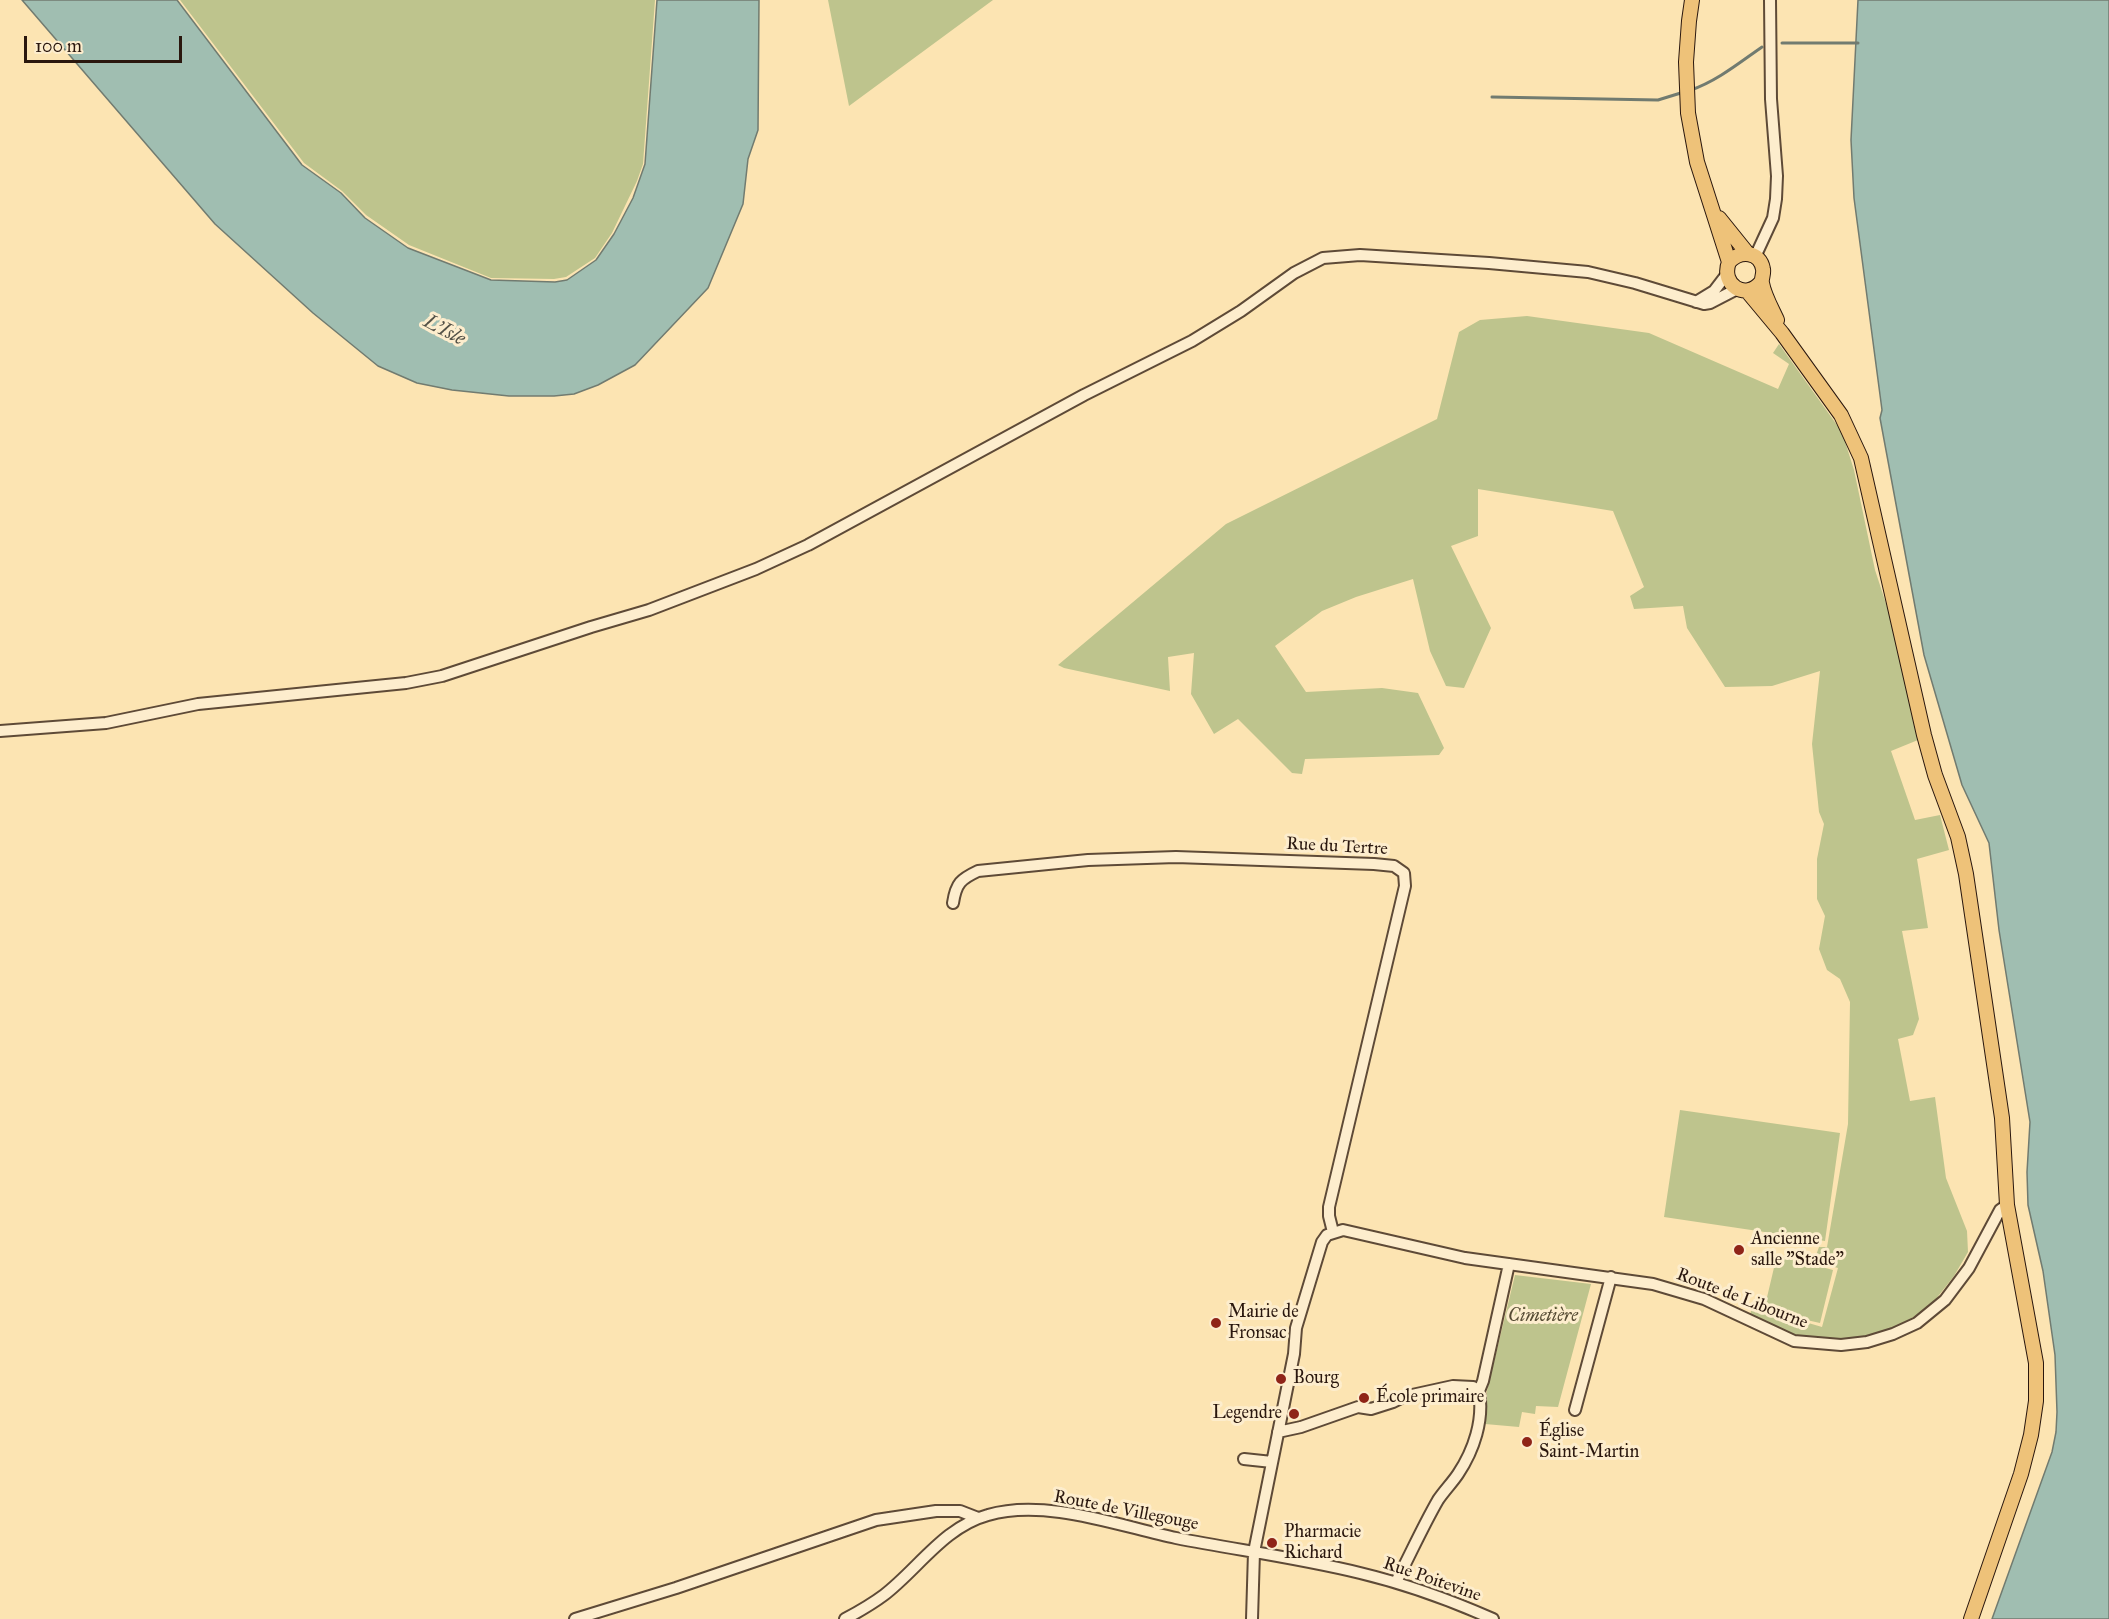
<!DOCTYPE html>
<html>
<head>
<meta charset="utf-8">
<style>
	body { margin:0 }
	#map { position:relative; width:2109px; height:1619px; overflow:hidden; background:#fce4b2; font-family:"IM FELL Great Primer",serif }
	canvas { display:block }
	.scale { position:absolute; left:24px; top:36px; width:158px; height:27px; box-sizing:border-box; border:3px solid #2a170e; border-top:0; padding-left:8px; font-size:18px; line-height:21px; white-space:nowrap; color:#2a170e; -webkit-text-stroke:4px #fdedcd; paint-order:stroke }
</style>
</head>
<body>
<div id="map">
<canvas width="2109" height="1619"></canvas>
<div class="scale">100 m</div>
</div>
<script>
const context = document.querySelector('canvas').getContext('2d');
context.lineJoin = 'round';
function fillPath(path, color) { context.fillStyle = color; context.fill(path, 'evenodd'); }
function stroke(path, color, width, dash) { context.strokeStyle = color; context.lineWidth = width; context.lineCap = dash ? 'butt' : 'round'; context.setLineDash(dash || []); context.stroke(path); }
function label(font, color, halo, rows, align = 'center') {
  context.font = font + ' "IM FELL Great Primer",serif'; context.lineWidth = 6; context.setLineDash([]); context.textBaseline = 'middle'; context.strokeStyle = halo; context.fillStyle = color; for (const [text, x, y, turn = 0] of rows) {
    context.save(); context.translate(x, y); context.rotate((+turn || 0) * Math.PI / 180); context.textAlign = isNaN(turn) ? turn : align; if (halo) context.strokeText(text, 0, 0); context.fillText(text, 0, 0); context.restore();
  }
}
const green = new Path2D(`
	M180,0H655L643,164L637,181L612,233L595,258L566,277L554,279L491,278L409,245L366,215L342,191L304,163Z
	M828,0H993L849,106Z
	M1527,316L1649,333L1778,389L1789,364L1773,353L1779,344L1842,432L1854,470L1875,570L1893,625L1918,740L1891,751L1915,820L1940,815L1949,850L1917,859L1928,928L1902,931L1919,1019L1913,1035L1898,1039L1910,1101L1935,1097L1946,1178L1967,1231L1968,1252L1954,1276L1932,1304L1909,1320L1875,1336L1846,1340H1820L1788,1333L1750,1315L1752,1307L1764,1310L1777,1255L1833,1270L1820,1323L1771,1312L1822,1327L1838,1268L1814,1261L1819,1247H1827L1848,1124L1850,1002L1840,979L1827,970L1819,949L1825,916L1817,899V859L1824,824L1819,812L1812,744L1820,671L1772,686L1725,687L1687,628L1683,606L1634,609L1630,596L1644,587L1613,511L1478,489V536L1451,546L1491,628L1464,688L1446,686L1430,651L1413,579L1356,597L1322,611L1275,646L1306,692L1382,688L1418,693L1444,748L1439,755L1305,759L1302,774L1292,773L1238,719L1214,734L1191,694L1194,653L1168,657L1170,691L1064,668L1058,665L1226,524L1437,419L1459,332L1480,320Z
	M1680,1110L1840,1133L1825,1241L1664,1217Z
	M1515,1275L1591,1284L1558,1407L1536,1406L1535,1414L1522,1412L1519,1427L1485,1424L1487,1391Z`);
const water = new Path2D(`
	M22,0H177L302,165L341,193L365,218L408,248L491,280L555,282L567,280L596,260L614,234L633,198L645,164L657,0H759L758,130L748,159L743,204L708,288L635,365L598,385L574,394L554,396H509L452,390L417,383L378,366L313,313L215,224Z
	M1858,0H2109V1619H1992L2052,1452L2056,1432L2057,1412L2055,1355L2043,1271L2028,1205L2027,1172L2030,1122L1999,930L1989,843L1962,785L1924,655L1880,418L1882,410L1854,198L1851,140Z`);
const stream = new Path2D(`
	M1782,43H1858
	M1691,90C1717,81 1739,63 1762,47
	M1492,97L1658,100L1684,92`);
const minor = new Path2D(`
	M1755,257L1773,218L1776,199L1777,176L1771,99L1770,0
	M1696,302L1714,291L1727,274
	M0,731L106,723L198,704L406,683L442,676L591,627L649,610L756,569L808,545L1084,395L1192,341L1241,311L1294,273L1323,258L1360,255L1489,263L1588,272L1635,283L1704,304L1710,303L1737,289
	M953,903C956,883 961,879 978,871L1088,860L1176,857L1374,864L1394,866L1404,873L1405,886L1329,1207V1216L1333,1232
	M1479,1391L1483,1381L1509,1264
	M1575,1410L1611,1277
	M1278,1432L1301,1427L1358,1407L1371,1409L1393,1402L1403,1397L1453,1386L1473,1387L1479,1391C1484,1420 1474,1450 1458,1474C1452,1483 1444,1491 1438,1500C1423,1526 1410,1555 1396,1582
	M1244,1459L1272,1462
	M575,1619L676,1588L876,1520L936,1511H960L978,1518
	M845,1619C858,1612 872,1604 884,1595C918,1569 944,1527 988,1515C1045,1498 1119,1526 1176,1538C1237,1550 1299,1558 1360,1573C1406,1584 1450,1600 1493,1619
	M1252,1619L1254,1552L1294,1354L1296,1328L1322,1242L1327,1235L1343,1230L1465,1258L1653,1284L1704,1299L1794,1341L1841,1345L1867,1342L1893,1334L1917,1323L1945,1300L1969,1268L2000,1210L2007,1205`);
const major = new Path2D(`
	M1692,0L1689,21L1686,62L1688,113L1697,162L1729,262
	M1719,218L1748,254
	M1761,282C1746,301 1720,285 1729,262C1740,250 1760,251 1763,269C1764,274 1761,279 1762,283C1764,295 1772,309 1777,320
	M1747,291L1782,333L1841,415L1861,458L1924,735L1935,775L1958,837L1966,874L2002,1118L2007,1205L2036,1363V1401L2031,1435L2021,1474L1971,1619`);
const markers = [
	[1739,1250,6,"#8f2418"],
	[1216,1323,6,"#8f2418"],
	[1281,1379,6,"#8f2418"],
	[1364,1398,6,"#8f2418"],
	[1294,1414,6,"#8f2418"],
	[1527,1442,6,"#8f2418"],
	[1272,1543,6,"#8f2418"]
];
const streetNames = [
	["Rue du Tertre",1337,847,3],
	["Route de Libourne",1742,1299,21],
	["Route de Villegouge",1126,1511,11],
	["Rue Poitevine",1432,1580,19]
];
const poiNames = [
	["Ancienne",1751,1240],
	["salle \"Stade\"",1751,1261],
	["Mairie de",1228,1313],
	["Fronsac",1228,1334],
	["Bourg",1293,1379],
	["École primaire",1376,1398],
	["Legendre",1282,1414,"right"],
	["Église",1539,1432],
	["Saint-Martin",1539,1453],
	["Pharmacie",1284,1533],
	["Richard",1284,1554]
];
const parkNames = [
	["Cimetière",1543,1317]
];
const waterNames = [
	["L'Isle",444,331,28]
];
fillPath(green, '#bec48d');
fillPath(water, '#a0beb1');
stroke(water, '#717b70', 1.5);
stroke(stream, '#717b70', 3);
stroke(minor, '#5e4a37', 14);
stroke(major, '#2a170e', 16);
stroke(minor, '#fdedcd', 10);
stroke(major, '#eec279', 14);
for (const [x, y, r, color] of markers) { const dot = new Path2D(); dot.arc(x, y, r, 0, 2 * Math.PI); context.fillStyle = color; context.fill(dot); stroke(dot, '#fdedcd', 2); }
label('18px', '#2a170e', '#fdedcd', streetNames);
label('18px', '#2a170e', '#fdedcd', poiNames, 'left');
label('italic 18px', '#564b34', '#fdedcd', parkNames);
label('italic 20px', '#535147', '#fdedcd', waterNames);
</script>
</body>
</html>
